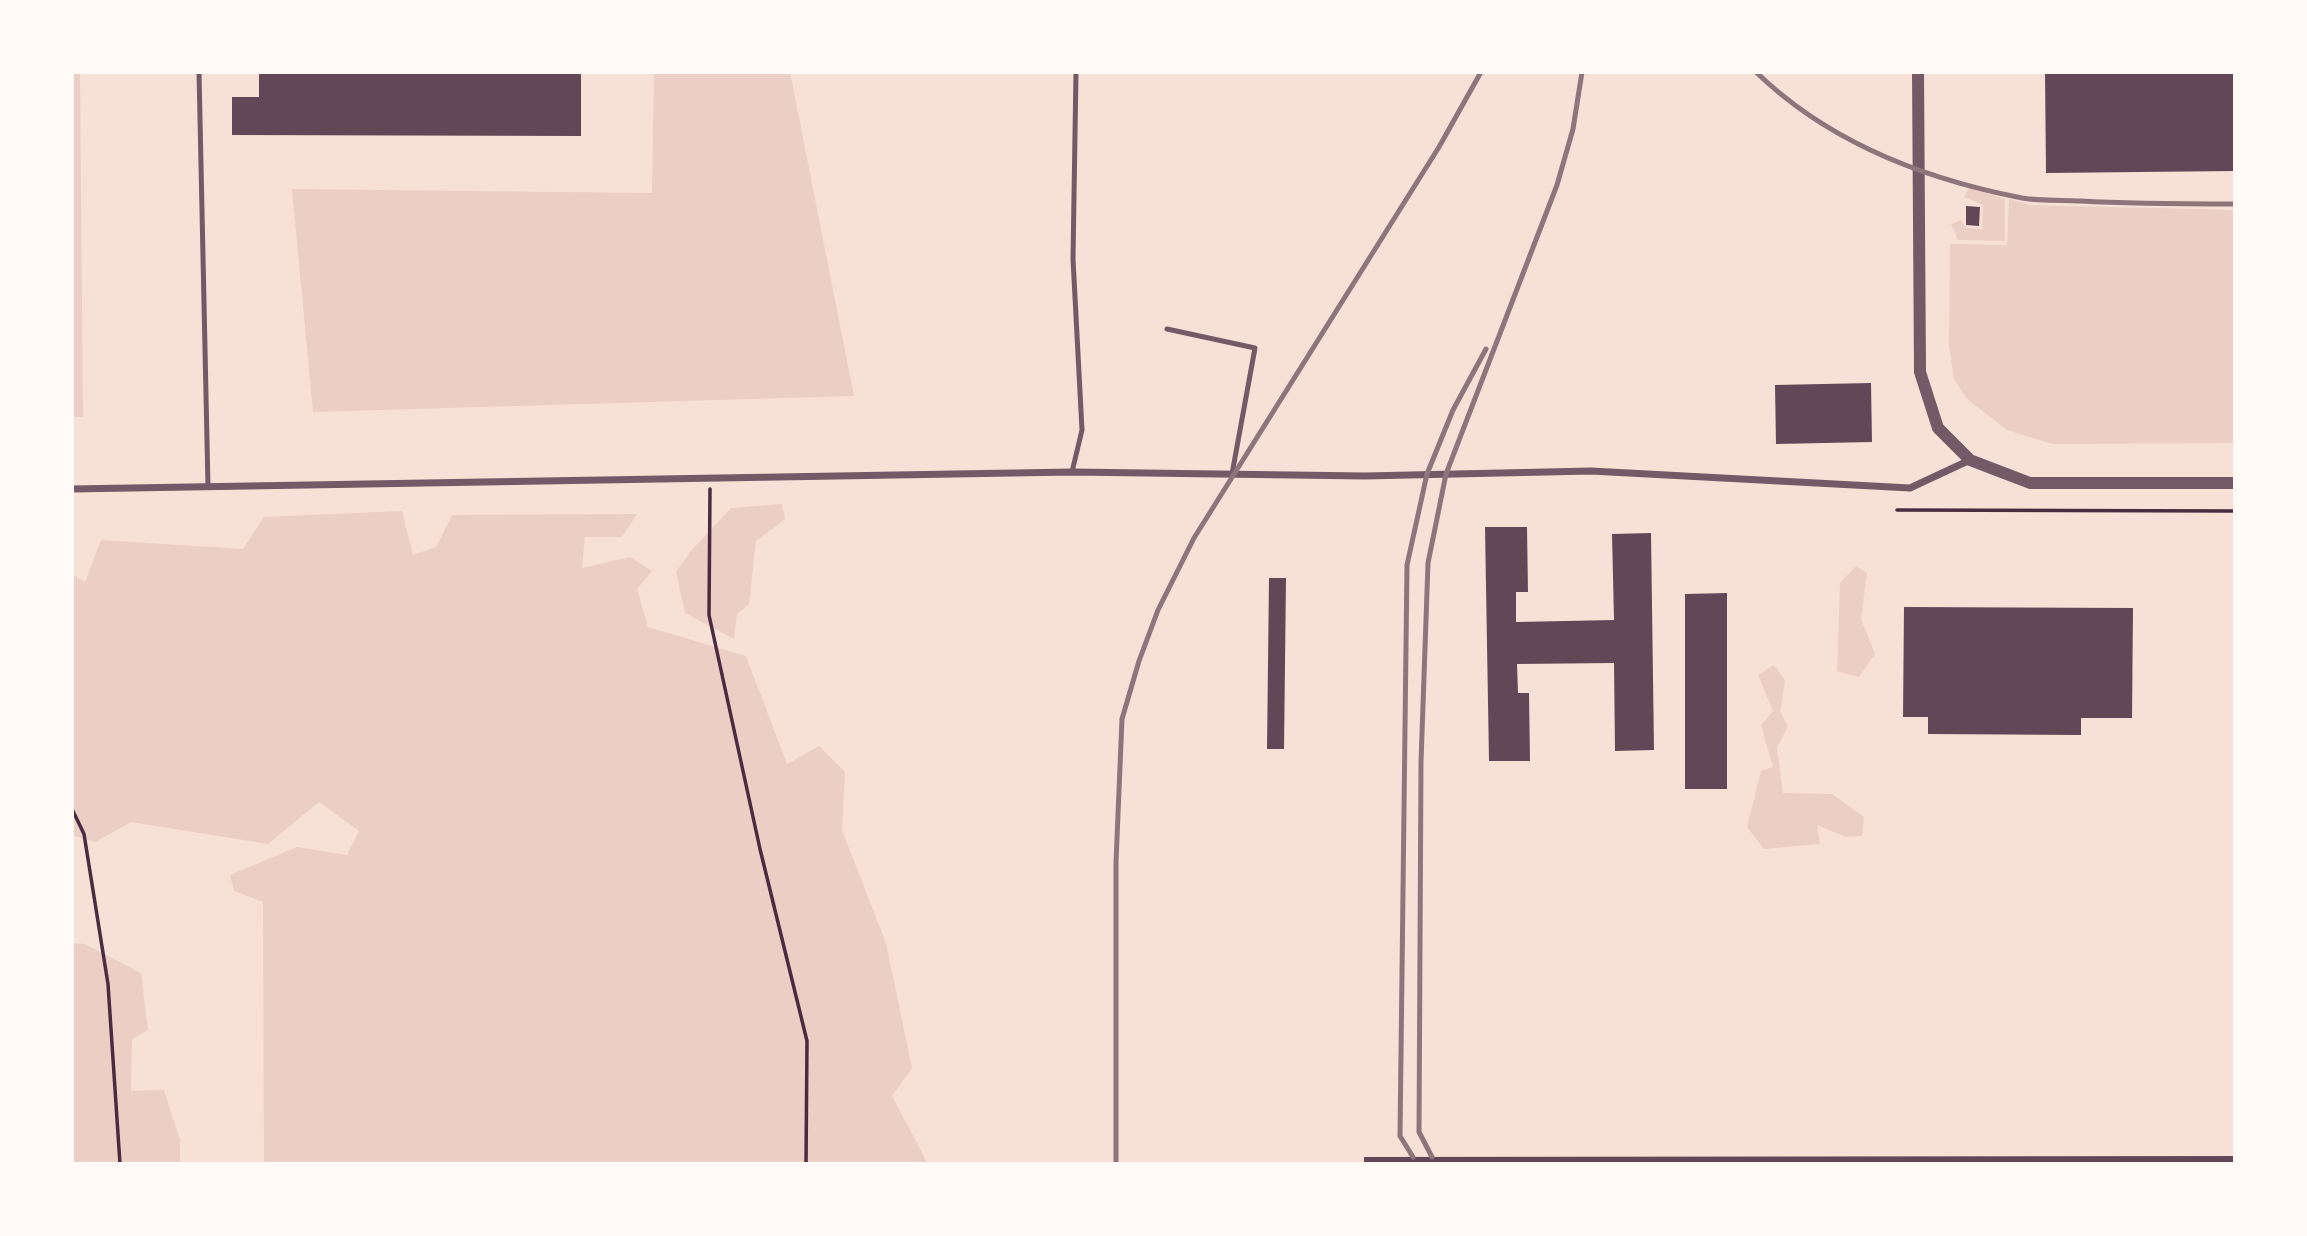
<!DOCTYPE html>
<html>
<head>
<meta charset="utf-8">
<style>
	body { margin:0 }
	#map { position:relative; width:2307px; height:1236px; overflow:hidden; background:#f7e1d7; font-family:"Golos Text",sans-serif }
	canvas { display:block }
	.frame { position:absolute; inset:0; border:74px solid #fffaf5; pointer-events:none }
</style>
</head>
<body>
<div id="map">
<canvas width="2307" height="1236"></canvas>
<div class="frame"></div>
</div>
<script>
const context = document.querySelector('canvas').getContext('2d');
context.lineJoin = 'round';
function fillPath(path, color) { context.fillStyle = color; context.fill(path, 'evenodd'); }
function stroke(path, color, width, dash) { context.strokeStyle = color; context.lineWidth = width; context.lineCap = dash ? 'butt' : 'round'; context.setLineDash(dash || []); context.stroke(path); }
const green = new Path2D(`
	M72,72H80L83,417H72Z
	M654,72H790L854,396L313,412L292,189L652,193Z
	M1969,188L2005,199V241L1958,240L1951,224L1961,220L1966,228L1982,229L1983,205L1964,197Z
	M2009,199L2030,205L2235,210V443L2052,444L2007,430L1967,399L1954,379L1949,346L1950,244L2007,245Z
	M782,504L785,519L756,541L749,604L737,614L734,639L685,613L676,572L690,552L731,508Z
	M402,511L413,555L436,547L452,515L637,514L622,537H585L582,568L630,557L652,571L637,589L648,627L746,656L787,764L819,746L845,772L842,830L886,943L912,1068L892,1096L928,1164H264L263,902L234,891L230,875L297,847L347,855L359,831L319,802L268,844L131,822L95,842L72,835V574L85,582L101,540L243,549L264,517Z
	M1856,566L1867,573L1861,619L1875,654L1859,677L1837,671L1840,583Z
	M1774,665L1785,680L1780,712L1788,726L1777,748L1783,793L1832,794L1864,817L1862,836L1846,837L1817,825L1820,844L1764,849L1747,827L1761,771L1773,767L1761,725L1773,711L1758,675Z
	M72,943L85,944L141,973L148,1030L132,1039L131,1091L164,1090L180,1140V1164H72Z`);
const building = new Path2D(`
	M259,72H581V136L232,135V97H259Z
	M2045,72H2235V171L2046,173Z
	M1966,206L1980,207L1979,226L1966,225Z
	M1871,383L1872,442L1776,444L1775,385Z
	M1485,527H1527L1528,592H1516V622L1614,620L1612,534L1651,533L1654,750L1615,751L1614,663L1517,664L1518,693H1529L1530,761H1489Z
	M1269,578H1286L1284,749H1267Z
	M1727,593V789H1685V594Z
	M1904,607L2133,608L2132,718H2081V735L1928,734V717H1903Z
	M2235,1156V1164H1364V1157Z`);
const path = new Path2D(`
	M710,489L709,615L760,849L807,1041L806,1164
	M1897,510L2235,511
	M72,809L84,834L108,984L120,1164`);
const service = new Path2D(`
	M199,72L208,487
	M1167,329L1255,348L1232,474
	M1072,472L1082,430L1073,259L1076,72`);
const minor = new Path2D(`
	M72,489L1072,472L1365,476L1591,471L1910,488L1970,460`);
const tertiary = new Path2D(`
	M1918,72L1920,372L1938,428L1970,460L2030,483H2235`);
const rail = new Path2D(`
	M1756,72C1828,142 1924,179 2022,198C2041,201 2061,200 2081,201C2132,204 2184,204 2235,204
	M1413,1157L1400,1136L1407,565L1427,474L1453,410L1486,349
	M1432,1157L1419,1132L1421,762L1428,563L1446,474L1557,185L1573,129L1582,72
	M1116,1164V862L1122,719L1139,661L1158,610L1194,538L1439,147L1481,72`);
fillPath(green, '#ebcfc5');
fillPath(building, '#644757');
stroke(path, '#4a2c40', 3.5);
stroke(service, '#755966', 5);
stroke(minor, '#755966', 7);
stroke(tertiary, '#755966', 12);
stroke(rail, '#8f747c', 5);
</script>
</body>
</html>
